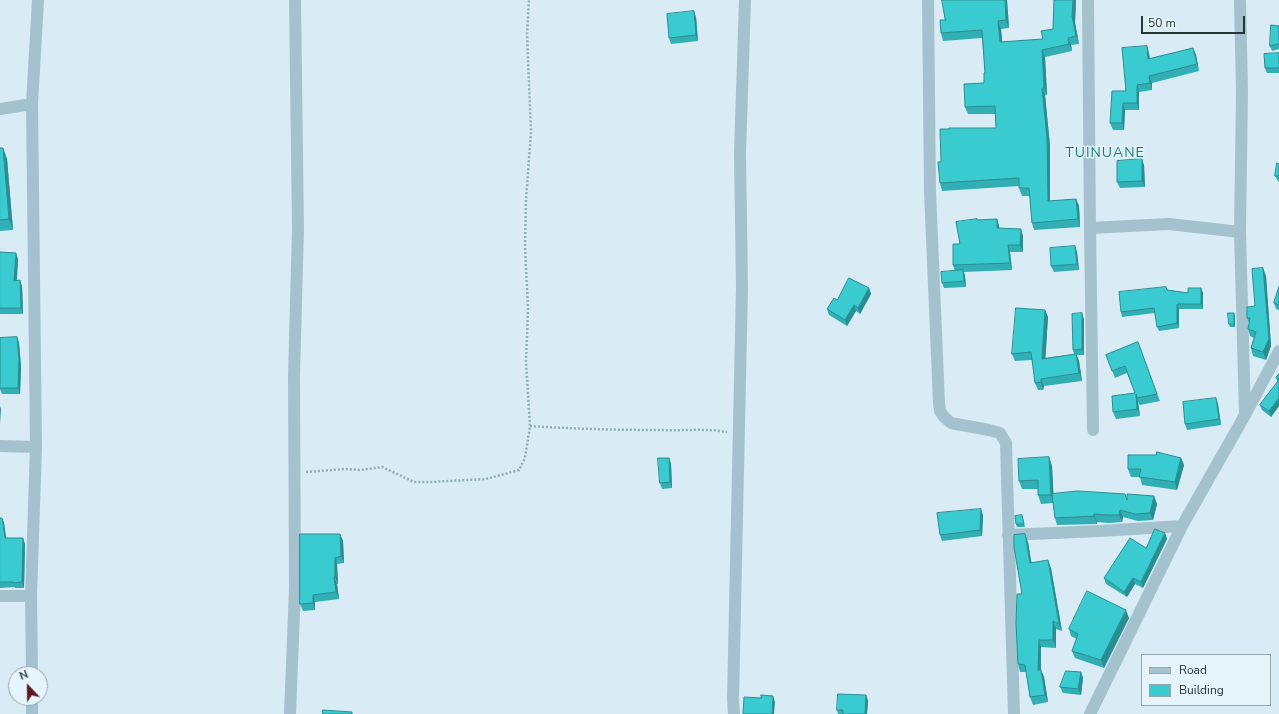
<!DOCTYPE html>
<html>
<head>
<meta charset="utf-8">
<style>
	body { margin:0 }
	#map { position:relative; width:1279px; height:714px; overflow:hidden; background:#d9ebf4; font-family:"Nunito Sans",sans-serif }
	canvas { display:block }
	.legend { position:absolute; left:1141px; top:654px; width:130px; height:52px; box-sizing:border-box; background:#e6f4fb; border:1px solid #99a8ad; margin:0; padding:5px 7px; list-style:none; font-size:12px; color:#263638 }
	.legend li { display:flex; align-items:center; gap:8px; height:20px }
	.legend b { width:20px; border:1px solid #99a8ad }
	.north { position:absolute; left:8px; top:666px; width:40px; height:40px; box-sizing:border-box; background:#e6f4fb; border:1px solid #99a8ad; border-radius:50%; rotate:338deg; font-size:11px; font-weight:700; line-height:16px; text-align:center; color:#263638 }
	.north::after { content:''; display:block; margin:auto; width:14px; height:18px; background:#5d1821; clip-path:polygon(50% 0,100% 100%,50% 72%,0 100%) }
	.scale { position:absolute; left:1141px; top:16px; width:104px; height:18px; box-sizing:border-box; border:2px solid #263638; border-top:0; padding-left:5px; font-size:12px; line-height:14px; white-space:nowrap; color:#263638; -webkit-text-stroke:3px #e6f4fb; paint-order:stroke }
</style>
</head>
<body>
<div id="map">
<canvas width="1279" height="714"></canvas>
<ul class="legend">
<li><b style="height:5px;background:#a4c2cd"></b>Road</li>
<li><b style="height:11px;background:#3acbd1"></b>Building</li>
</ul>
<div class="north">N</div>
<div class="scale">50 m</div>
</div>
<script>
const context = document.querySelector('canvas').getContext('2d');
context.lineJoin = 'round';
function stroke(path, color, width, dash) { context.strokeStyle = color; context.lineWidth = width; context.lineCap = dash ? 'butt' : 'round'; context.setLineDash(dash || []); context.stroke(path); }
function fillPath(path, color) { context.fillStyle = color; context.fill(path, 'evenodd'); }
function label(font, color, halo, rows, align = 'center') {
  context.font = font + ' "Nunito Sans",sans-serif'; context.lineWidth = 3; context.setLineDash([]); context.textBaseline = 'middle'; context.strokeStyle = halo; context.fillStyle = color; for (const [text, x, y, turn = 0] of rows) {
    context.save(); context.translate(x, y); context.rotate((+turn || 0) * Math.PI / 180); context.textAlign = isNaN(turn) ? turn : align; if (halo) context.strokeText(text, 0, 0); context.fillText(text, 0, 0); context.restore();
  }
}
const path = new Path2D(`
	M530,426C574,429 618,430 662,430C683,431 706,428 727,432
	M306,472L345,469L361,470L382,467L414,482H430L486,479L519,470L525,458L530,426L526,362L528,309L525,247L526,200L531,132L527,34L529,0`);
const street = new Path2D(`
	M928,0L930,191L939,403L940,411L944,417L951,423L989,430L1000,433L1006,443L1014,714
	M1088,0L1090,228L1169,224L1240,232
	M1240,0L1242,92L1240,232L1245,415
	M0,109L32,104
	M1090,228L1093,430
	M0,446L36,447
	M1008,535L1100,531L1182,526
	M0,596H31
	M32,674L31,596L36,447L32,104L38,0
	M32,698V714
	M290,714L295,588L294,376L298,229L295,0
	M734,714L733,699L742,288L740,153L745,0
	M1090,714L1182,526L1245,415L1279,351`);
const wall = new Path2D(`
	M942,0H1007L1009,28L1001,29L1002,42L1043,39L1053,29L1054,0H1076L1075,23L1079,44L1071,45L1072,51L1045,57L1047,95H1045L1050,146V201L1076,199L1079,206L1080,227L1034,230L1032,223L1030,196H1022L1019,188V186L942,191L940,183L941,162L996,128L995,114H968L965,107L984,83L985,73L982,38L943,41L941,33L945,20L943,1Z
	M696,17L698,41L671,44L669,38Z
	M1279,26V49L1272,51L1270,46Z
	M1147,46L1149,53L1150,59L1193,48L1196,55L1199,71L1152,83V90L1139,92V110H1125L1124,130H1113L1110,123Z
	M1279,53V73H1267L1265,68Z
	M0,148H3L7,159L13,230L0,231Z
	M1279,164V182L1278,181L1275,176Z
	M1144,165L1145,187L1120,188L1117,182Z
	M997,219L999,226V228L1023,236V252H1010L1012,270L964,272L965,276L966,287L944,288L942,283L955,271L953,265L960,244L977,220Z
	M1075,246L1077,252L1079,270L1054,272L1051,266Z
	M0,252L18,259L17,280L22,286L23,314H0Z
	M1266,276L1271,346L1266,360L1253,356L1251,348L1254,338L1250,336L1248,329L1249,323L1247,318L1255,306Z
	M1166,287L1167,290L1188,293L1201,288L1203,293V309H1179V328L1159,331L1157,327L1155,313L1122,317L1121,312Z
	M1279,287V310L1276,309L1274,303Z
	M869,288L871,294L860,314L856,311L847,326L829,315L827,309L837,300Z
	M1045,310L1048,317L1045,358L1074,354L1073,350L1084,319V355H1077L1079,361L1082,381L1044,386L1043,390H1038L1035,383L1032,360L1015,361L1012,354Z
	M1235,316V327H1230L1229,324Z
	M17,337L19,343L21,366L20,394H2L0,389V338Z
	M1138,342L1160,401L1140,405L1138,402L1140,416L1116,419L1113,412L1135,393L1127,373L1115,378L1106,355Z
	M1279,374V406L1271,417L1262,410L1260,405L1278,382L1276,378Z
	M1218,404L1221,425L1187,430L1185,424Z
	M1049,457L1052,466L1053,494L1127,500L1154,496L1157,504L1153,520L1138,521L1123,517L1122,522L1109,523L1097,522V524L1057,525L1055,518L1053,503L1041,504L1038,495V489H1022L1019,481Z
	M669,458L671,464L672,488L662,489L660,483Z
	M1181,458L1184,465L1177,490L1142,485L1140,477H1131L1128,469Z
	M983,515L982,536L942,541L940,535Z
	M1022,515L1025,527H1017L1016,524Z
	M0,518H2L4,523L6,538L25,544L24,588H15V587L0,588Z
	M1165,533L1167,539L1143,588L1135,584L1127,597L1106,584L1104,578L1146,548Z
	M340,534L343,541L344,563L337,564L338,584H337L339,599L315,602V610L303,611L300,604Z
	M1028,542L1031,563L1051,568L1062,631L1056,629V648L1041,647V670L1044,677L1048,702L1033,705L1030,697L1026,672H1020L1018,664L1022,594Z
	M1129,618L1104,668L1075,658L1072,651L1077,639L1071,636L1069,629Z
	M1081,672L1083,678L1081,695L1063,693L1060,687Z
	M866,695L868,701L867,714H838L837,710Z`);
const shadedWall = new Path2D(`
	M1005,0H1007L1009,28L1006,20Z
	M1073,0H1076L1075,23L1079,44L1076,36L1072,16Z
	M694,11L696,17L698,41L696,35Z
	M998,21L1001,29L1003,49L1000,42Z
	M1068,38L1071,45L1072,51L1069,44Z
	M1147,46L1149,53L1150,66L1148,59Z
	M1193,48L1196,55L1199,71L1197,64Z
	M1042,50L1045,57L1047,95L1044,88Z
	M1149,76L1152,83V90L1150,83Z
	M1137,85L1139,92V110L1137,103Z
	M1042,88L1045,95L1050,146V209L1048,201Z
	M1123,103L1125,110L1124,130L1122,123Z
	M3,148L7,159L13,230L9,219Z
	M1142,159L1144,165L1145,187L1142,181Z
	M1076,199L1079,206L1080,227L1078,219Z
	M997,219L999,226L1000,235L997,228Z
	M1021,229L1023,236V252L1020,245Z
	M1008,245L1010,252L1012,270L1010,263Z
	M1075,246L1077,252L1079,270L1077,264Z
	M16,253L18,259L16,286L14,281Z
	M1263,268L1266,276L1271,346L1266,360L1263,352Z
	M963,270L965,276L966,287L964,281Z
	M20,280L22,286L23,314L21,308Z
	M869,288L871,294L860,314L858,308Z
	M1201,288L1203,293V309L1201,304Z
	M1177,304L1179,309V328L1177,323Z
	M854,305L856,311L847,326L845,320Z
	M1045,310L1048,317L1045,366L1042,359Z
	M1082,313L1084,319V355L1082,349Z
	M1234,313L1235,316V327L1234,324Z
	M17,337L19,343L21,366L20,394L18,388Z
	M1076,354L1079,361L1082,381L1079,373Z
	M1041,379L1044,386L1043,390L1041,382Z
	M1136,394L1138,402L1140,416L1137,409Z
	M1216,398L1218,404L1221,425L1219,419Z
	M1279,398V406L1271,417L1269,411Z
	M0,406L1,409L0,424Z
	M1049,457L1052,466L1054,503L1051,495Z
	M669,458L671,464L672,488L670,482Z
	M1181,458L1184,465L1177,490L1175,482Z
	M1154,496L1157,504L1153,520L1150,513Z
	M981,509L983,515L982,536L980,530Z
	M1120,510L1123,517L1122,522L1119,515Z
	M1094,514L1097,522V524L1094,516Z
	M2,518L4,523L7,544L5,538Z
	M1165,533L1167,539L1143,588L1141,582Z
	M340,534L343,541L344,563L341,556Z
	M1025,534L1028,542L1033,571L1030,563Z
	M23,538L25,544L24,588L22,582Z
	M335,558L337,564L338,584L335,577Z
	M1048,560L1051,568L1062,631L1059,624Z
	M334,577L337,584L339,599L336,592Z
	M1133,578L1135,584L1127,597L1124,592Z
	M313,595L315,602V610L313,603Z
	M1126,610L1129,618L1104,668L1101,660Z
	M1053,621L1056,629V648L1053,640Z
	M1039,640L1041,647V678L1038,670Z
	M1041,670L1044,677L1048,702L1045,695Z
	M1081,672L1083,678L1081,695L1078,689Z
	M866,695L868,701L867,714H865Z
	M773,696L775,702L774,714H772Z`);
const building = new Path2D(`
	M942,0H1005L1006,20L998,21L1000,42L1043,39L1041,31L1053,29L1054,0H1073L1072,16L1076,36L1068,38L1069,44L1042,50L1044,88H1042L1047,138L1048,201L1076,199L1078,219L1032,223L1029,188H1019V178L940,183L938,162H941L940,129H949V128H996L995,106L965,107L964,84L984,83V73H985L982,30L941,33L940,20H945Z
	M694,11L696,35L669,38L667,14Z
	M1271,25L1279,26V44L1270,46Z
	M1147,46L1148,59L1193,48L1197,64L1149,76L1150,83L1137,85V103H1123L1122,123H1110L1112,91H1126L1122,48Z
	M1279,53V68H1265L1264,54Z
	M0,148H3L9,219L0,220Z
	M1142,159V181L1117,182V161Z
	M1277,163L1279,164V176H1275Z
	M977,219V220L997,219V228L1021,229L1020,245H1008L1010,263L953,265V244H960L956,222Z
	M1075,246L1077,264L1051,266L1050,248Z
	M0,252L16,253L14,281L20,280L21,308H0Z
	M1263,268L1269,339L1263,352L1251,348L1256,332L1248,329L1250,318H1247V307L1255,306L1252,269Z
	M963,270L964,281L942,283L941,272Z
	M849,278L869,288L858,308L854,305L845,320L827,309L834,298L837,300Z
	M1166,287L1167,290L1188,293V288H1201V304H1177V323L1157,327L1154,308L1121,312L1119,292Z
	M1279,287V305L1274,303Z
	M1016,308L1045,310L1042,359L1076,354L1079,373L1041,379V382L1035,383L1031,352L1012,354Z
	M1082,313V349L1073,350L1072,314Z
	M1228,313H1234V324H1229Z
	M17,337L19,360L18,388H0V338Z
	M1138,342L1157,394L1137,398L1136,394L1137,409L1113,412L1112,396L1135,393L1125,366L1112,371L1106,355Z
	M1279,374V380L1276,378Z
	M1279,380V398L1269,411L1260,405Z
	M1216,398L1219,419L1185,424L1183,402Z
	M1157,452L1181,458L1175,482L1139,477L1141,469H1128V455H1156Z
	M1049,457L1051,495H1038V480L1019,481L1018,459Z
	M658,458H669L670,482L660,483Z
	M1078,491L1125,494L1127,500V494L1154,496L1150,513L1135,514L1120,510L1119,515H1107L1094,514V516L1055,518L1052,494Z
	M981,509L980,530L940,535L937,513Z
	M1022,515L1024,524H1016L1015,516Z
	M0,518H2L5,538H23L22,582L13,583V582H0Z
	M1155,529L1165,533L1141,582L1133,578L1124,592L1104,578L1130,538L1146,548Z
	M300,534H340L341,556L335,558V577H334L336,592L313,595V603L300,604Z
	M1025,534L1030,563L1048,560L1059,624L1053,621V640H1039L1038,670H1041L1045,695L1030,697L1025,665L1018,664L1016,623L1017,594H1022L1014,547V535Z
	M1087,591L1126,610L1101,660L1072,651L1078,634L1069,629Z
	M1066,671L1081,672L1078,689L1060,687Z
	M838,694L866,695L865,714H843V710H837Z
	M761,695L773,696L772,714H743L744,697L761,698Z
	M323,710L352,712V714H323Z`);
const quarterNames = [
	["TUINUANE",1105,154]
];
stroke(path, '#8eafb9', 2.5, [2, 2]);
stroke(street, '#a4c2cd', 12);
fillPath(wall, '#32afb4');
fillPath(shadedWall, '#298e92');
fillPath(building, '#3acbd1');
stroke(building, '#298e92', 1);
context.letterSpacing = '1px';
label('14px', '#17787b', '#e6f4fb', quarterNames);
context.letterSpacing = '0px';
</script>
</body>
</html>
